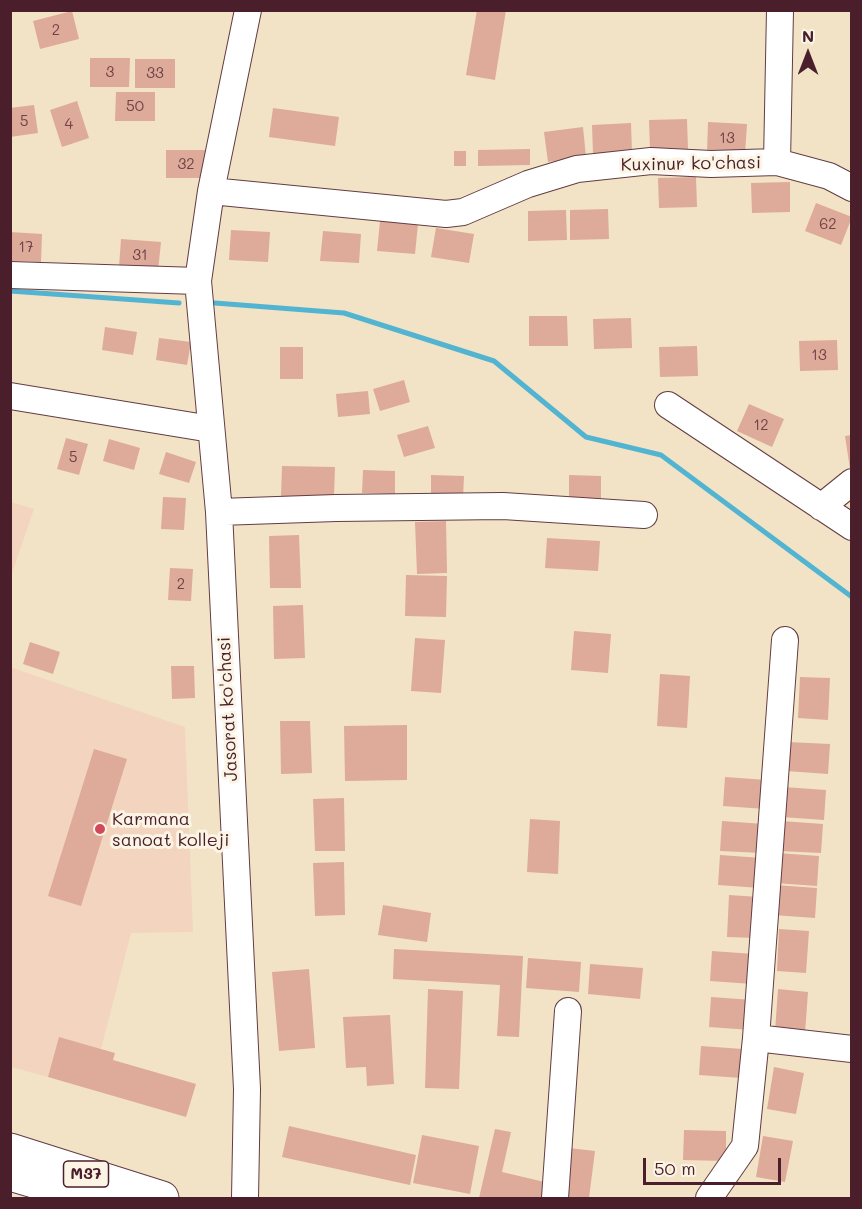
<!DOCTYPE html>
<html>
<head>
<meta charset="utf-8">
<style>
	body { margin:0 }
	#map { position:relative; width:862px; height:1209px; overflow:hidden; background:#f2e3c6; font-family:Mali,sans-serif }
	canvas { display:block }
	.frame { position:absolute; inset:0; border:12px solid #4a1f2b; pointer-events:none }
	.north { position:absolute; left:778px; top:24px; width:60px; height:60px; -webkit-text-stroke:4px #fcf5e5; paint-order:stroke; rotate:0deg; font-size:16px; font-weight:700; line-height:24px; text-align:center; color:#4a1f2b }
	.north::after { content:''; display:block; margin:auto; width:21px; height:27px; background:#4a1f2b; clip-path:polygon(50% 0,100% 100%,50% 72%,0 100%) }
	.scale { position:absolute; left:643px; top:1158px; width:138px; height:27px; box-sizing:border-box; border:3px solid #4a1f2b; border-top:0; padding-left:8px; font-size:18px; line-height:21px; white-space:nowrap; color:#4a1f2b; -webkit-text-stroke:4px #fcf5e5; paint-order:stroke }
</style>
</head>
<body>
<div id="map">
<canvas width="862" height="1209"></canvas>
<div class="frame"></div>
<div class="north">N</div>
<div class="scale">50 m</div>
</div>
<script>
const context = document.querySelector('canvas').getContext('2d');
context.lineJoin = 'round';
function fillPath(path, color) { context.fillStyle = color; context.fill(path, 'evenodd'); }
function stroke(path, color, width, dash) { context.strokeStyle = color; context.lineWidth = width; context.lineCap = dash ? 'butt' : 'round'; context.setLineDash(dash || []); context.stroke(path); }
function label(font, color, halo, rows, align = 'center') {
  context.font = font + ' Mali,sans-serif'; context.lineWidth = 6; context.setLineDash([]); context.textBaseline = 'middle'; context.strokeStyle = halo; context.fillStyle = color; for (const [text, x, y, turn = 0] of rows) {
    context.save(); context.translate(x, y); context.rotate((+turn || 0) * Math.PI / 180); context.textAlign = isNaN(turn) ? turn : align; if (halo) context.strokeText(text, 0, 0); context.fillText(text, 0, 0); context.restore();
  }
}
const built = new Path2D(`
	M11,502L34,509L11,576L10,502Z
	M10,667L185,727L193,932L131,933L101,1049L60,1038L48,1077L11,1067Z`);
const stream = new Path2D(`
	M10,291L179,303
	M215,303L344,313L494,361L586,437L661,455L852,597`);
const building = new Path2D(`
	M477,10H506L495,80L466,75Z
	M72,11L79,39L40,49L33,21Z
	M90,58H130L129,87H90Z
	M135,59H175V88H135Z
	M116,92H155V121H115Z
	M77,101L89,138L62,147L50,110Z
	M34,105L38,133L10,137V108Z
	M273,108L339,117L335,146L269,137Z
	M687,119L688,149L650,150L649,120Z
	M708,122L747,124L745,154L707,152Z
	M631,123L632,153L593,154L592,125Z
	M583,127L586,157L548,162L544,132Z
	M530,149V165L478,166V150Z
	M166,150H206V178H166Z
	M454,151H466V166H454Z
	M696,177L697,207L659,208L658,178Z
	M790,182V212L752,213L751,183Z
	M816,203L852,217L841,245L805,231Z
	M608,209L609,239L570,240V210Z
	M566,210L567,240L528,241V211Z
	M380,221L418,224L415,254L377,251Z
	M436,228L474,234L469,263L431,257Z
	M231,230L270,232L268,262L229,260Z
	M323,231L361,234L359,263L320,261Z
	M10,232L42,234L41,262L10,261Z
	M121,239L161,242L158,271L119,267Z
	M529,316H567L568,346H529Z
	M631,318L632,348L594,349L593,319Z
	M105,327L137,332L133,355L102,350Z
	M159,338L191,342L187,365L156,360Z
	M837,340L838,370L800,371L799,341Z
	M697,346L698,376L660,377L659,347Z
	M280,347H303V379H280Z
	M404,380L410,402L380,411L373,389Z
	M368,391L370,414L338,417L336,394Z
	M749,404L784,419L772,447L737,431Z
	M428,426L435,448L404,457L397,435Z
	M852,435V469H850L845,436Z
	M66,438L88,444L79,475L57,469Z
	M109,439L140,448L134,470L103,461Z
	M166,452L196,462L189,483L159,474Z
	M282,466L335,467L334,497L281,496Z
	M363,470L395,471V494L362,493Z
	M431,475L464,476L463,499H431Z
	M569,475L601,476V499H569Z
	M163,497L186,498L184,530L161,529Z
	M446,521L447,573L417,574L415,522Z
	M299,535L301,588H270L269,536Z
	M547,538L600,541L598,571L545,568Z
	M170,568L193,569L191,601L168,600Z
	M406,575L447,576L446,617L405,616Z
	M303,605L305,658L274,659L273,606Z
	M574,631L611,634L608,673L571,670Z
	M415,638L445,640L441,693L411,691Z
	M30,642L60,652L53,674L23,664Z
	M171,666H194L195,698L172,699Z
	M660,674L690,676L687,728L657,726Z
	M800,677L830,678L828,720L798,718Z
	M280,721H310L312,773L281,774Z
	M407,725V780L345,781L344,726Z
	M788,742L830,744L828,774L786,771Z
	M94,749L127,759L81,906L48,896Z
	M725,777L767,780L765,809L723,806Z
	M784,787L826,790L824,820L782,817Z
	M344,798L345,851H315L313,799Z
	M530,819L560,821L558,874L527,872Z
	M722,821L764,824L762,853L720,851Z
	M781,821L823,824L821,853L779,851Z
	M777,853L819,856L817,886L775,883Z
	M720,855L762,858L760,888L718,885Z
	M344,862L345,915L315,916L313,863Z
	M775,885L817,888L815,918L773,915Z
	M729,895L759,897L756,938L727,937Z
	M383,905L431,913L427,942L378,935Z
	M779,929L809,931L806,973L777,971Z
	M394,949L523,956L519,1037L497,1036L500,985L393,979Z
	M712,951L754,954L752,984L710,981Z
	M528,958L581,962L579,992L526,988Z
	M590,964L643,968L640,999L588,994Z
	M309,969L315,1048L279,1051L272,972Z
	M428,989L463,991L459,1089L425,1088Z
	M778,989L808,992L805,1033L775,1031Z
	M711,997L753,1000L751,1030L709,1027Z
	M390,1015L394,1084L367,1086L366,1067L346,1068L343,1017Z
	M59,1037L115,1053L113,1060L196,1084L186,1117L48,1077Z
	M701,1046L743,1049L741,1078L699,1075Z
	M774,1067L804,1073L796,1114L767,1109Z
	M289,1126L416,1155L410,1185L282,1157Z
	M495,1129L511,1132L502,1172L553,1184L550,1198H479Z
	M684,1130L726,1131V1161L683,1160Z
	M422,1135L479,1146L470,1194L413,1183Z
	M763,1136L793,1141L785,1182L756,1177Z
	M569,1148L595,1151L589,1198H562Z`);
const minor = new Path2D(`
	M777,162L780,10
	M211,191L446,214L463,212L528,184L577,169L651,161L711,164L777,162L829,176L852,188
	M10,275L198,281
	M10,396L211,429
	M668,405L852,527
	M821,507L852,482
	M219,512L336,508L503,506L644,515
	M756,1038L852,1049
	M245,1198L247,1089L219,512L198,281L211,191L248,10
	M555,1198L568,1011
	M709,1198L745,1146L756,1038L785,640`);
const highway = new Path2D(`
	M10,1150L162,1198
	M10,1174L91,1198`);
const markers = [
	[100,829,6,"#d1495b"]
];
const numberNames = [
	["2",56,30],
	["3",110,72],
	["33",155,73],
	["50",135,106],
	["5",24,121],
	["4",69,124],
	["13",727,138],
	["32",186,164],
	["62",828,224],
	["17",26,247],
	["31",140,255],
	["13",819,355],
	["12",761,425],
	["5",73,457],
	["2",181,584]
];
const shields = [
	[86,1174,45]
];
const shieldNames = [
	["M37",86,1174]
];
const streetNames = [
	["Kuxinur ko'chasi",691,164,-1],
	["Jasorat ko'chasi",228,709,-93]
];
const poiNames = [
	["Karmana",112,819],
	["sanoat kolleji",112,840]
];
fillPath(built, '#f3d4bf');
stroke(stream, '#53b4d2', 5);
fillPath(building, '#deaa9a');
stroke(minor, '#633c42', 28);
stroke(highway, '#633c42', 35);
stroke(minor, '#fff', 26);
stroke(highway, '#fff', 33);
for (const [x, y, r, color] of markers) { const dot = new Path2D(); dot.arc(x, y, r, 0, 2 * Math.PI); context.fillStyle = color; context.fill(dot); stroke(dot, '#fcf5e5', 2); }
label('15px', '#6f4247', null, numberNames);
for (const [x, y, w] of shields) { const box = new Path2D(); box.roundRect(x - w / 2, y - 13, w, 26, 4.5); context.fillStyle = '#fcf5e5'; context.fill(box); stroke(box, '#4a1f2b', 1.5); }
label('bold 16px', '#4a1f2b', null, shieldNames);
label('18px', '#4a1f2b', '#fcf5e5', streetNames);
label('18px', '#4a1f2b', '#fcf5e5', poiNames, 'left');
</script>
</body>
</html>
